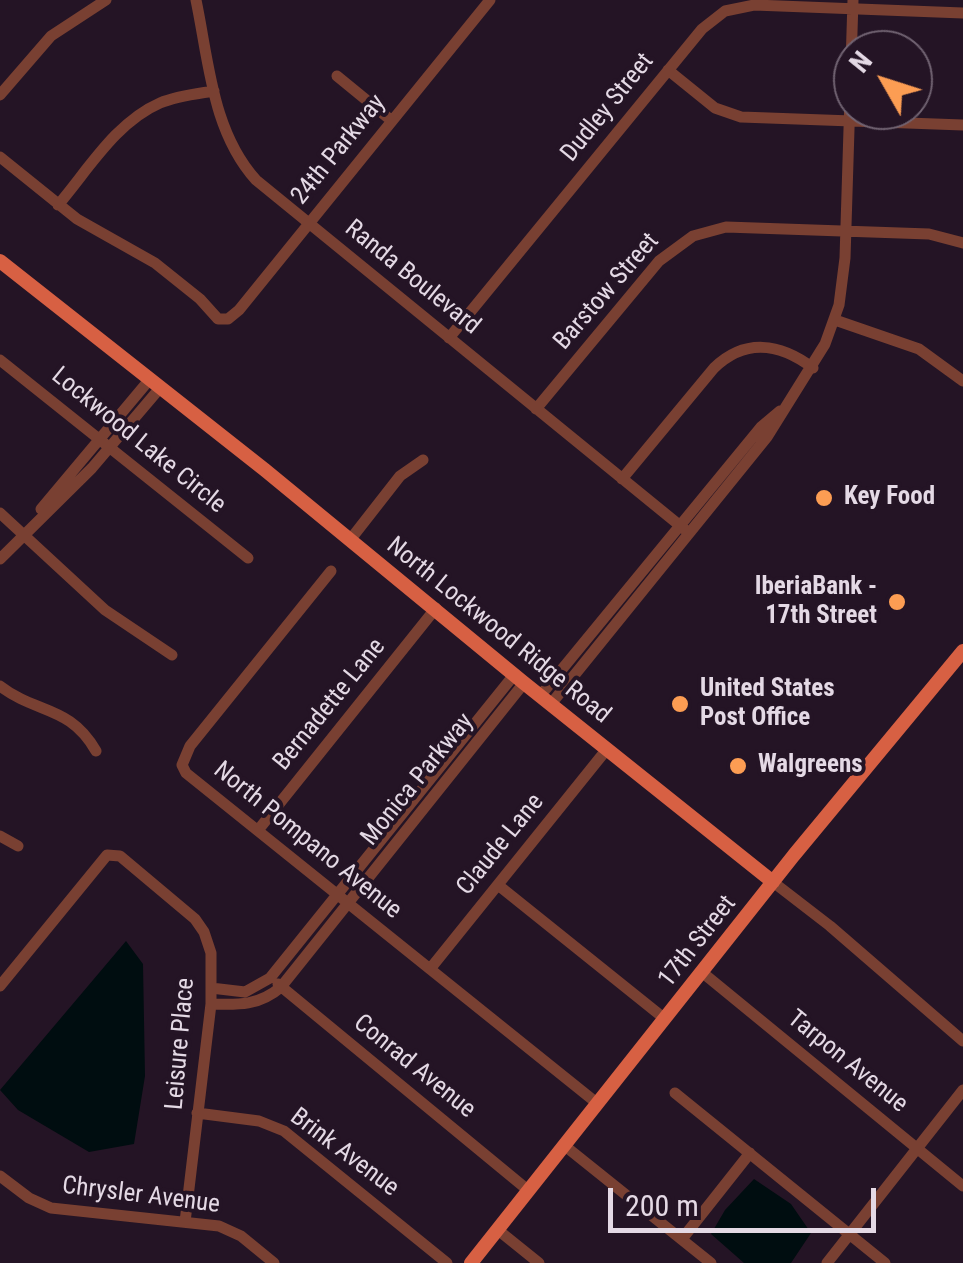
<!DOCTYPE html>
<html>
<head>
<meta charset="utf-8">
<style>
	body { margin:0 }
	#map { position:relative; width:963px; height:1263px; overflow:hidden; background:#241425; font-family:"Roboto Condensed",sans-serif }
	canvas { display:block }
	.north { position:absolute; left:833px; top:30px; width:100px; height:100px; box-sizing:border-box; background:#241425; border:2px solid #716372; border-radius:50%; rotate:309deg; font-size:28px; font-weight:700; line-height:40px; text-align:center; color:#e4d9e5 }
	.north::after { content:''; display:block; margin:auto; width:35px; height:45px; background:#fc9d53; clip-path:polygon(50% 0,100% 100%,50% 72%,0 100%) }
	.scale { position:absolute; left:608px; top:1188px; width:268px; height:45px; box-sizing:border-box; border:5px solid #e4d9e5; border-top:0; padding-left:12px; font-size:30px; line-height:35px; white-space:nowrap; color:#e4d9e5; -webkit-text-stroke:8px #241425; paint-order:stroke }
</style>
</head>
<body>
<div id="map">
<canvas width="963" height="1263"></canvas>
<div class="north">N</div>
<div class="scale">200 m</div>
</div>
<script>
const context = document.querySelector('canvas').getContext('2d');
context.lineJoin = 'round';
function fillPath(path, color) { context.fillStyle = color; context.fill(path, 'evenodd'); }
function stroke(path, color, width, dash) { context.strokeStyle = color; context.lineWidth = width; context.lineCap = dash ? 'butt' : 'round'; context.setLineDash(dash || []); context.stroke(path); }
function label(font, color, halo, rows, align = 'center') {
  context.font = font + ' "Roboto Condensed",sans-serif'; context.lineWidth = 8; context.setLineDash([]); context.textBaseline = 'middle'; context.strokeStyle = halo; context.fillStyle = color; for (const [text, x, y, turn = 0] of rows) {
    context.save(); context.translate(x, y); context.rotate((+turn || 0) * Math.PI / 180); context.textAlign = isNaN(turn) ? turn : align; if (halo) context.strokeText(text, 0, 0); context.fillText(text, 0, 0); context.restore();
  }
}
const water = new Path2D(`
	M126,941L143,964L145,1076L134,1144L89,1152L18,1110L0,1090Z
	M754,1179L791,1204L811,1233L791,1263H744L711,1234L725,1210Z`);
const minor = new Path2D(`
	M196,0C209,62 212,131 256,180L689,533
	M668,70L715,108L741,117L963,125
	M337,76L392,121
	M0,95L51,36L106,0
	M0,157L77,219L155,263L200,299L218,319H228L239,310L490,0
	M58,205C88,170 116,122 160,103C177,96 196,94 214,91
	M835,320L919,349L963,381
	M449,338L702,29L725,11L754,5L963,13
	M0,360L248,558
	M536,409L659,261L693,236L726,227L929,234L963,243
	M622,479L714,368C745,338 780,343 813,368
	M41,509L150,379
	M0,513L105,610L172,655
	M350,540L400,476L423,460
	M0,559L92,468L160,388
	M331,571L190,746L182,765L186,773L598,1104
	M0,686C36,714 70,705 96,751
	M540,696L761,427L780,411
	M551,704L767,437L825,344L839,305L845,258L853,0
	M259,829L436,608
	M0,836L18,846
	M773,882L830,926L963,1041
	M498,885L665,1019
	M430,969L607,749
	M703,973L963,1186
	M278,984L529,1191
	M0,986L107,855L120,856L195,919L204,932L211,953V1004L185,1222
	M211,988L245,992L270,978L514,675
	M211,1004C238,1005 259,1006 281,987L524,683
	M675,1093L885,1263
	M197,1113L259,1121L284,1131L447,1263
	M565,1146L711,1263
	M0,1176L29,1198L51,1208L219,1226L241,1236L274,1263
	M498,1230L539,1263
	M682,1239L750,1153
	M827,1263L963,1090`);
const major = new Path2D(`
	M0,261L265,470L524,683L773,882
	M471,1263L794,855L963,651`);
const markers = [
	[824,498,10,"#fc9d53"],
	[897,602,10,"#fc9d53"],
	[680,704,10,"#fc9d53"],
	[738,766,10,"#fc9d53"]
];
const streetNames = [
	["Dudley Street",608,108,-51],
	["24th Parkway",339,150,-51],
	["Randa Boulevard",412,278,39],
	["Barstow Street",607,292,-49],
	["Lockwood Lake Circle",138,441,39],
	["North Lockwood Ridge Road",498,631,39],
	["Bernadette Lane",330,705,-51],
	["Monica Parkway",418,780,-51],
	["North Pompano Avenue",307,841,39],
	["Claude Lane",501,845,-51],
	["17th Street",698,942,-52],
	["Leisure Place",181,1044,-85],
	["Tarpon Avenue",847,1062,39],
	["Conrad Avenue",414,1067,39],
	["Brink Avenue",344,1153,37],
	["Chrysler Avenue",141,1196,7]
];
const poiNames = [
	["Key Food",844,498],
	["IberiaBank -",877,588,"right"],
	["17th Street",877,617,"right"],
	["United States",700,690],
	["Post Office",700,719],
	["Walgreens",758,766]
];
fillPath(water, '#000d10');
stroke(minor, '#794032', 11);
stroke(major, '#d76043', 14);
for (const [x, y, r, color] of markers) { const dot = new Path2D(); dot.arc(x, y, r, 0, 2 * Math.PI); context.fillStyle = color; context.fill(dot); stroke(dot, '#241425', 4); }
label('25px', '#e4d9e5', '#241425', streetNames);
label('bold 25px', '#e4d9e5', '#241425', poiNames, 'left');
</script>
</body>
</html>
